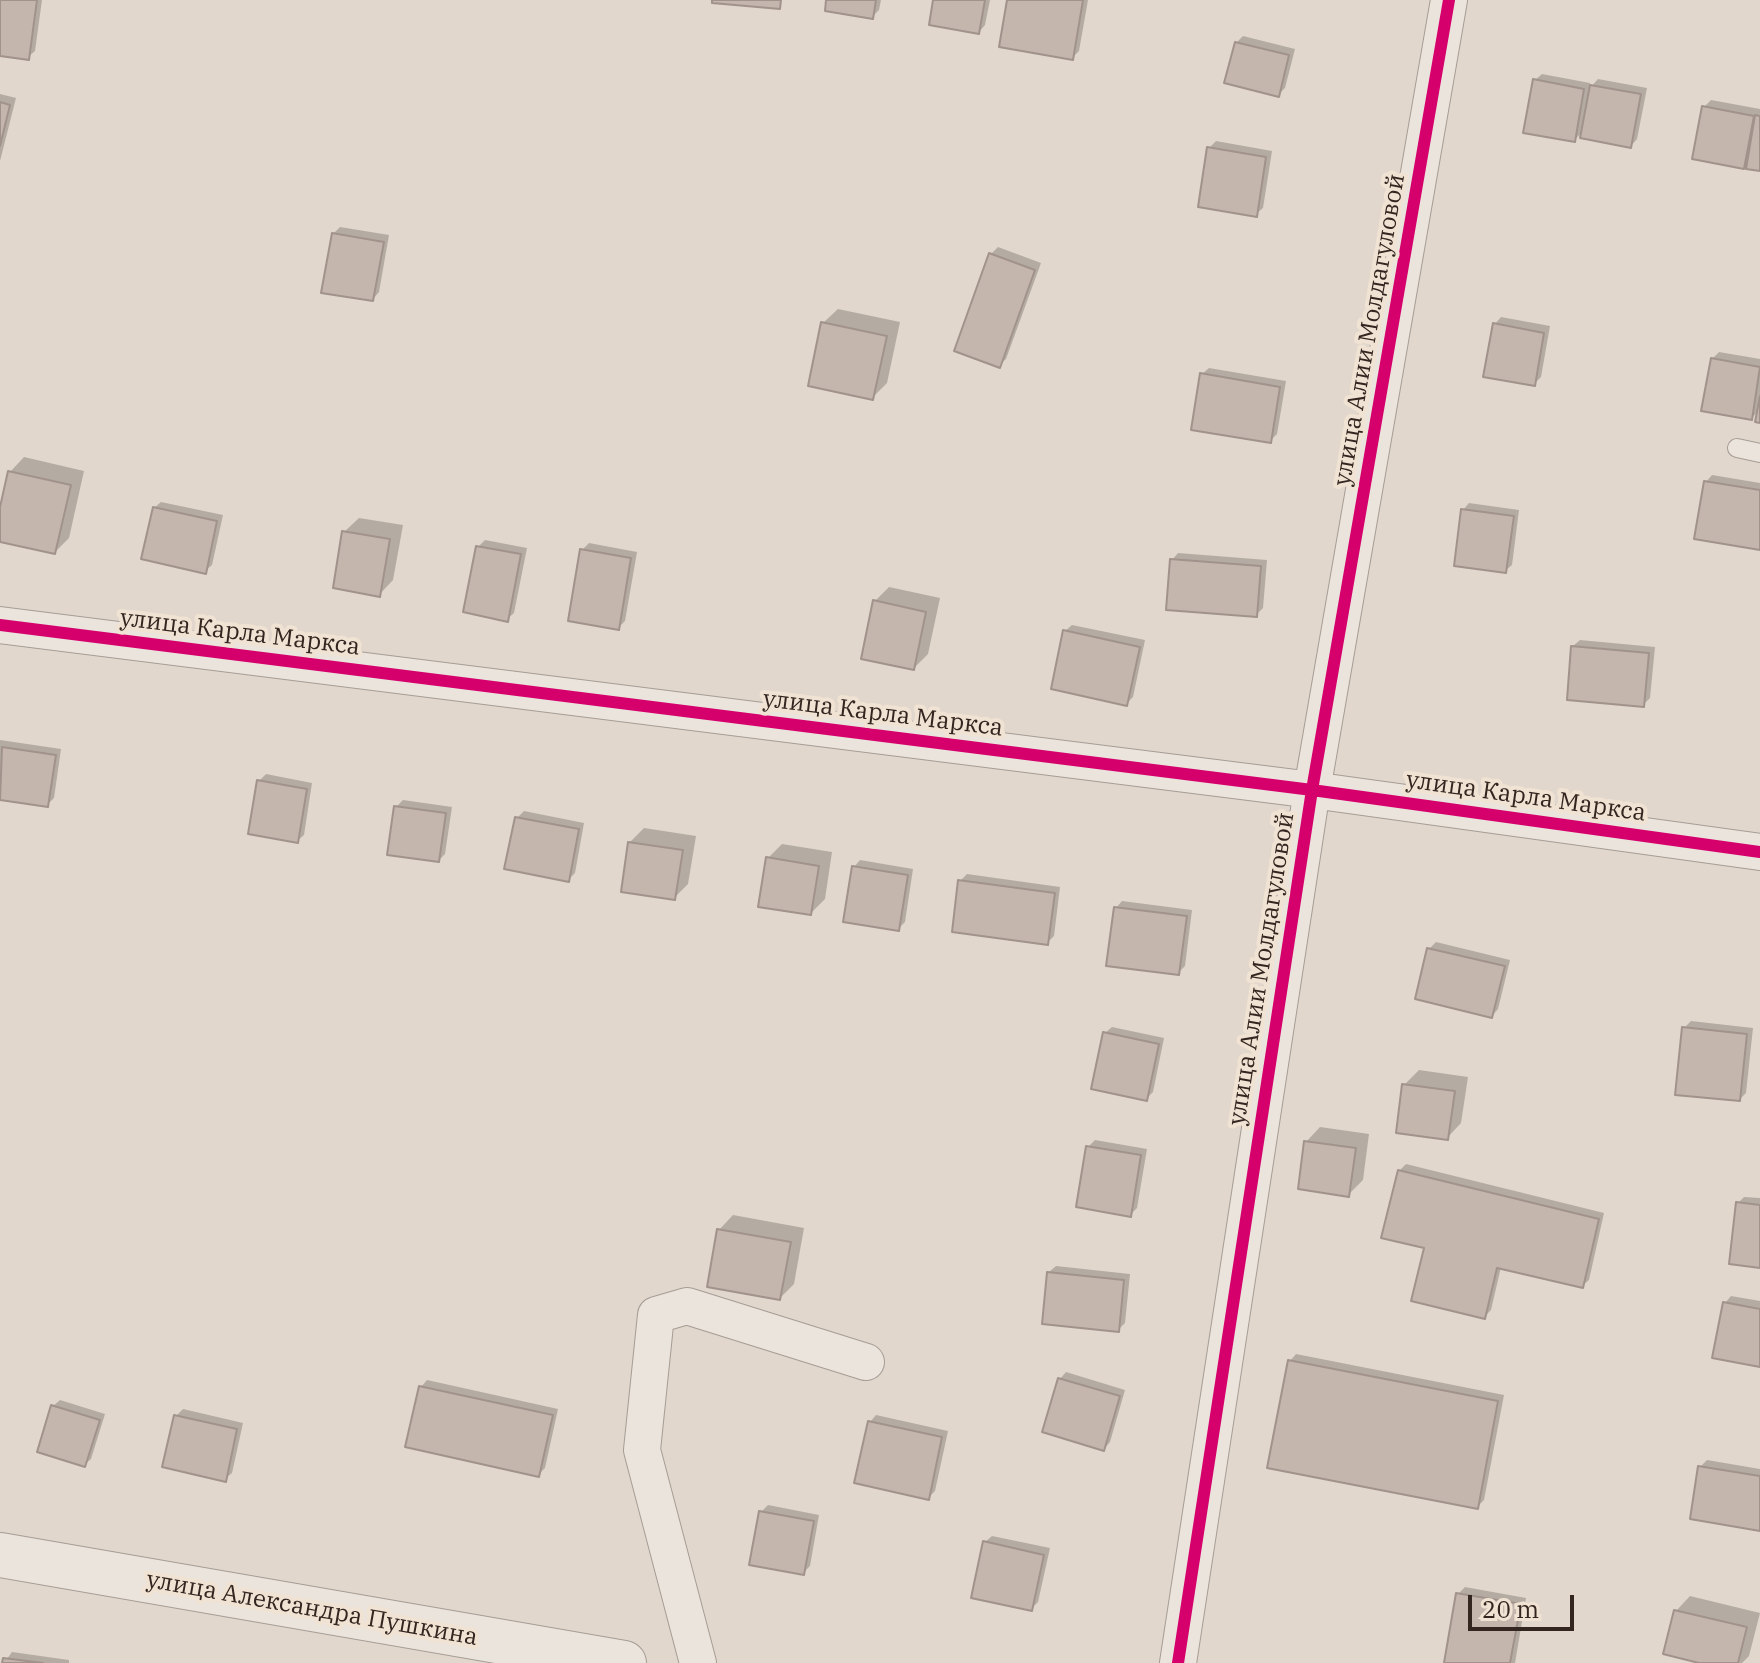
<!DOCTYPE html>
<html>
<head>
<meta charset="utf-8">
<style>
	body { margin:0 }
	#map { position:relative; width:1760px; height:1663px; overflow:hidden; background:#e1d7cc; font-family:"IBM Plex Serif",serif }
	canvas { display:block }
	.scale { position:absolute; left:1468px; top:1595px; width:106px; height:36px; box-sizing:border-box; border:4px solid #33251f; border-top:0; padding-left:10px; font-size:24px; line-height:28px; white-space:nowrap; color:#33251f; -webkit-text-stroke:6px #f1e3d3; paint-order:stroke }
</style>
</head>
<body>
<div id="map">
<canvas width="1760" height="1663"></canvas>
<div class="scale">20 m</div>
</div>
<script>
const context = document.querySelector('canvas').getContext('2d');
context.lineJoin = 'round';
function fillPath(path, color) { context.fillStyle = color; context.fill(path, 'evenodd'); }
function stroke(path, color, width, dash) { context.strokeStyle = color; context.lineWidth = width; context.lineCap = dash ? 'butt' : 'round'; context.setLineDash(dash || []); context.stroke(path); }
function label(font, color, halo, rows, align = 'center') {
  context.font = font + ' "IBM Plex Serif",serif'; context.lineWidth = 8; context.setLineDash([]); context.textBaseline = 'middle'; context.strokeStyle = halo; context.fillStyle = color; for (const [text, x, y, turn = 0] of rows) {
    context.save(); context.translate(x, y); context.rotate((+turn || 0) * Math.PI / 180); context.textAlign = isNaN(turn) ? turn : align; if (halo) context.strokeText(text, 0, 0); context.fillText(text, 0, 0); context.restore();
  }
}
const shadow = new Path2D(`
	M0,0H42L35,51L28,57L0,54Z
	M828,0H881L879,10L873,16Z
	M935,0H990L985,25L979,32Z
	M1009,0H1088L1079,51L1072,58Z
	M1243,36L1295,49L1285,88L1278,95L1236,43Z
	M1542,74L1590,83L1589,89L1598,79L1647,88L1637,139L1631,146L1584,131L1574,140L1535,80Z
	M0,94L16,98L0,161Z
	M1711,100L1760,109V169L1695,158L1704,107Z
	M1216,141L1272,151L1263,208L1256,214L1209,148Z
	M340,227L389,235L379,292L373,299L333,234Z
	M998,247L1041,263L1006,359L999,365L991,254Z
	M838,309L900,322L887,383L873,397L823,323Z
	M1501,317L1550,326L1541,377L1534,384L1495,324Z
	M1719,352L1760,359V421L1759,410L1752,418L1712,359Z
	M1209,368L1286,381L1277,434L1270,441L1202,374Z
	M24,457L84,471L69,538L55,552L0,540V516L10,472Z
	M1712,475L1760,483V548L1706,482Z
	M161,502L223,515L212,565L205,571L154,508Z
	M1469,503L1519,510L1512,565L1505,571L1463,510Z
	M359,518L403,525L393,580L379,595L344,532Z
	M485,540L527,548L514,613L507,619L478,547Z
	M589,543L637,552L625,621L618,628L582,550Z
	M1178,553L1267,560L1263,608L1256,615L1172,560Z
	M889,587L940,598L928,654L914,668L875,601Z
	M1072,625L1145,640L1133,697L1127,703L1065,631Z
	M1580,640L1655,647L1650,698L1643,705L1573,646Z
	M0,740L61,749L54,798L47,805L0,798Z
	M266,774L312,783L304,835L297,841L259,781Z
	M403,800L452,807L445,854L439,860L396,807Z
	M524,811L584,823L575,873L568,880L517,818Z
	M644,828L696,836L688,884L674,898L630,842Z
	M782,844L832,852L825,899L811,913L768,858Z
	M860,860L913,869L905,922L898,929L854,867Z
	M967,874L1060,887L1054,936L1047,943L960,881Z
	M1122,901L1192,910L1185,966L1178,973L1116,908Z
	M1436,942L1510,960L1498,1009L1492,1016L1429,949Z
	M1691,1021L1753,1028L1746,1093L1740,1099L1684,1028Z
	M1112,1027L1164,1038L1153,1092L1146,1099L1105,1033Z
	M1419,1070L1468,1077L1461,1123L1447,1138L1404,1085Z
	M1320,1127L1369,1134L1363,1180L1348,1195L1306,1142Z
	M1095,1140L1147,1149L1137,1208L1130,1215L1088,1147Z
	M1406,1164L1604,1213L1589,1280L1582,1286L1501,1267L1491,1310L1484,1317L1426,1246L1399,1171Z
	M1744,1197L1760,1198V1266L1738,1203Z
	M733,1215L804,1228L794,1284L780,1298L719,1230Z
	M1056,1266L1130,1274L1125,1323L1118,1330L1049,1272Z
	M1731,1296L1760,1301V1365L1725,1303Z
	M1296,1354L1504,1395L1484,1500L1477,1507L1290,1361Z
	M1066,1372L1125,1390L1110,1442L1104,1449L1060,1379Z
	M427,1380L558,1409L545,1468L539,1474L421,1387Z
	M60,1400L105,1414L91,1459L84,1465L53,1406Z
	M183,1409L243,1423L232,1473L225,1479L176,1416Z
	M876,1415L948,1431L935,1491L928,1498L870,1422Z
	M1707,1460L1760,1469V1529L1700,1467Z
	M768,1505L819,1515L810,1566L803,1573L761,1512Z
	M992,1536L1050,1548L1038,1602L1031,1609L985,1542Z
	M1465,1587L1526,1598L1515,1663H1446L1458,1594Z
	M1690,1596L1760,1613L1749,1656L1742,1663H1707L1676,1611Z
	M12,1652L69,1660V1663H4Z`);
const building = new Path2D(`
	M0,0H37L29,60L0,56Z
	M712,0H781L780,9L712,3Z
	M826,0H876L873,19L825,11Z
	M933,0H985L979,34L929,25Z
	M1007,0H1083L1073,60L999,47Z
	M1235,42L1289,55L1279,97L1224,83Z
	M1533,79L1584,89L1575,142L1523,133Z
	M1590,85L1641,94L1631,148L1580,138Z
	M0,102L10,105L0,146Z
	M1702,106L1754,116L1744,169L1692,159Z
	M1755,115L1760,116V171L1746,169Z
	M1207,147L1266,157L1257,217L1198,207Z
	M332,233L384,242L373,301L321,293Z
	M989,253L1035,270L1000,368L954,351Z
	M821,322L887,336L873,400L808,386Z
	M1493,323L1544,333L1535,386L1483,377Z
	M1711,358L1760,367L1752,420L1701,411Z
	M1200,373L1280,387L1271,443L1191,430Z
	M1760,396V423L1755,422Z
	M8,471L71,485L55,554L0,542V507Z
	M1704,481L1760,490V550L1694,539Z
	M153,507L217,521L206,574L141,559Z
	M1461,509L1514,516L1506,573L1454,566Z
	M342,531L390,539L380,597L333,588Z
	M476,546L521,554L508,622L463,612Z
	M580,549L631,558L619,630L568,621Z
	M1170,559L1261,566L1257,617L1166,610Z
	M873,600L926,612L914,670L861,659Z
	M1063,630L1140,647L1127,706L1051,689Z
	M1571,646L1649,653L1644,707L1567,700Z
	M2,747L56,755L48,807L0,800Z
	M257,780L307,789L298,843L248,834Z
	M394,806L446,813L439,862L387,855Z
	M515,817L579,829L569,882L504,869Z
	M628,842L683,850L675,900L621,892Z
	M766,857L819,866L811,915L758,907Z
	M852,866L908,875L899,931L843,922Z
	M958,880L1055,893L1048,945L952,932Z
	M1114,907L1187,916L1179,975L1106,966Z
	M1427,948L1505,966L1492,1018L1415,999Z
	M1682,1027L1747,1034L1740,1101L1675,1095Z
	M1103,1032L1159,1044L1147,1101L1091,1089Z
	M1402,1084L1455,1091L1448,1140L1396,1133Z
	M1304,1141L1356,1148L1349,1197L1298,1189Z
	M1086,1146L1141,1155L1131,1217L1076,1207Z
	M1398,1170L1599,1219L1583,1288L1497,1268L1485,1319L1411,1301L1424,1248L1381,1238Z
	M1736,1202L1760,1205V1268L1729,1264Z
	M717,1229L791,1242L780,1300L707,1287Z
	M1047,1272L1124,1280L1119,1332L1042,1324Z
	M1723,1302L1760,1309V1367L1712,1358Z
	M1288,1360L1498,1401L1478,1509L1267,1468Z
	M1058,1378L1120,1396L1104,1451L1042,1432Z
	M419,1386L553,1415L539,1477L405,1447Z
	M51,1405L100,1420L85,1467L37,1452Z
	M174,1415L237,1429L226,1482L162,1467Z
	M868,1421L942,1437L929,1500L854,1483Z
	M1698,1466L1760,1476V1531L1690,1519Z
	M759,1511L814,1521L804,1575L749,1565Z
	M983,1541L1044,1555L1032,1611L971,1598Z
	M1456,1593L1521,1604L1510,1663H1444Z
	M1674,1610L1747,1627L1738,1663H1699L1663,1654Z
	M3,1658L43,1663H2Z`);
const service = new Path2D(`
	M1737,448L1760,453`);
const minor = new Path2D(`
	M0,625L1312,790L1760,852
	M698,1663L642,1450L656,1315L687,1306L866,1362
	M1178,1663L1312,790L1449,0`);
const tertiary = new Path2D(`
	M0,1555L624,1663`);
const cycleway = new Path2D(`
	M0,625L1312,790L1760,852
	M1178,1663L1312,790L1449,0`);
const streetNames = [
	["улица Алии Молдагуловой",1370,330,-80],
	["улица Карла Маркса",240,633,7],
	["улица Карла Маркса",883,714,7],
	["улица Карла Маркса",1526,797,8],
	["улица Алии Молдагуловой",1262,969,-81],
	["улица Александра Пушкина",312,1609,10]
];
fillPath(shadow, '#0003');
fillPath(building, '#c4b5ad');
stroke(building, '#a1938c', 2);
stroke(service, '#a69d95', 20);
stroke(minor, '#a69d95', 38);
stroke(tertiary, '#a69d95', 46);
stroke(service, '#eae4dd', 18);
stroke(minor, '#eae4dd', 36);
stroke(tertiary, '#eae4dd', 44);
stroke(cycleway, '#d6006c', 12);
label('24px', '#33251f', '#f1e3d3', streetNames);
</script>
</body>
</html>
